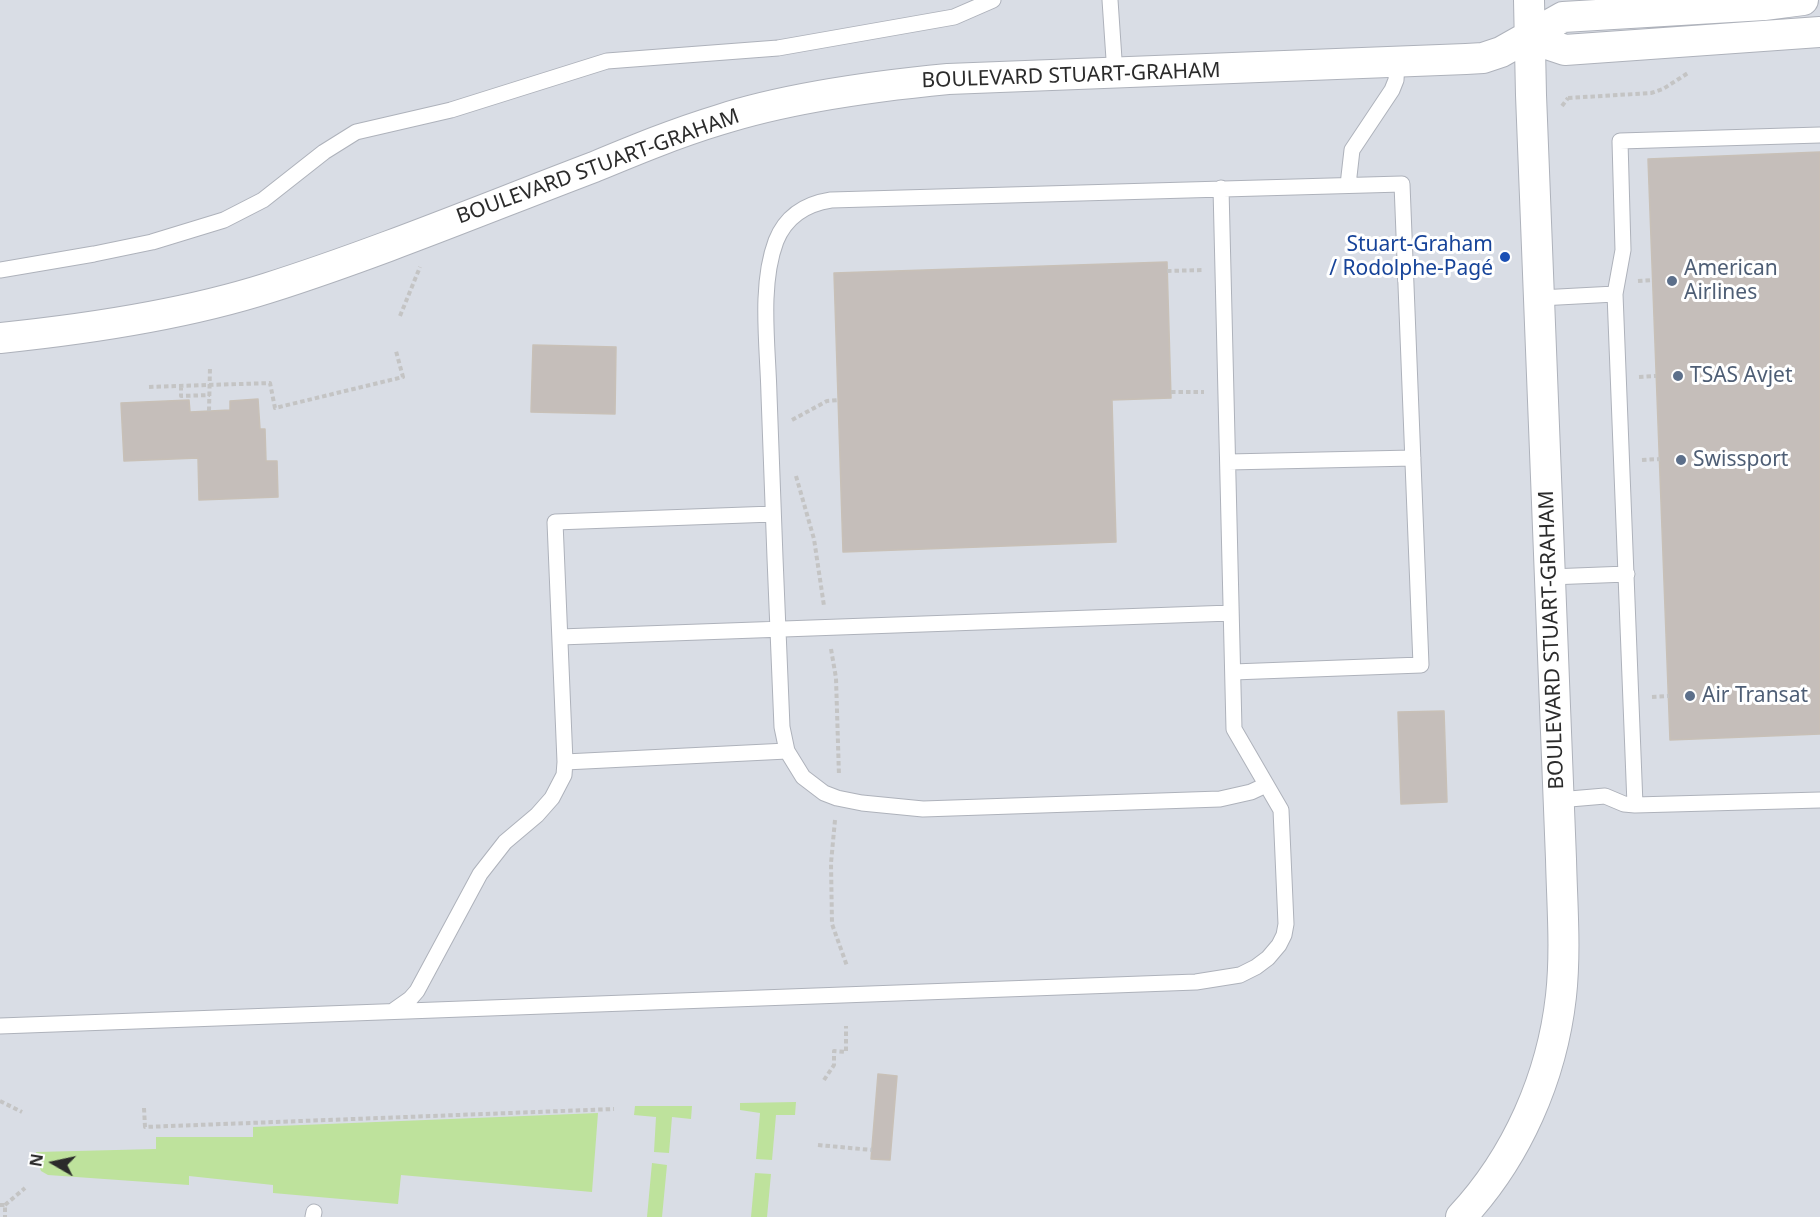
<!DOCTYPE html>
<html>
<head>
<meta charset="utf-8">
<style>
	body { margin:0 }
	#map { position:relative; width:1820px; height:1217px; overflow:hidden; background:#ede4de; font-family:"Noto Sans",sans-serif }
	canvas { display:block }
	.north { position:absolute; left:24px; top:1133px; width:60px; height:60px; -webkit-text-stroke:4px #fff; paint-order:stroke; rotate:279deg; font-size:16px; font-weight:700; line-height:24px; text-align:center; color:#2b2b2b }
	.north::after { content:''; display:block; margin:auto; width:21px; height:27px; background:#2b2b2b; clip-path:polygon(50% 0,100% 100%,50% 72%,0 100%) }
</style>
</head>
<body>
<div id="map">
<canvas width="1820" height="1217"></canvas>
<div class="north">N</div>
</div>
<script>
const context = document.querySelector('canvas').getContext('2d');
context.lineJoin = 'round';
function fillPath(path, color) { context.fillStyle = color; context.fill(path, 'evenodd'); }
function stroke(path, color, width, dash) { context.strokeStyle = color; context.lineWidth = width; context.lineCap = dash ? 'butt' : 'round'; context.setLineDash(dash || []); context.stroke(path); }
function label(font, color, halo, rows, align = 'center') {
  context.font = font + ' "Noto Sans",sans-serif'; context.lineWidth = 6; context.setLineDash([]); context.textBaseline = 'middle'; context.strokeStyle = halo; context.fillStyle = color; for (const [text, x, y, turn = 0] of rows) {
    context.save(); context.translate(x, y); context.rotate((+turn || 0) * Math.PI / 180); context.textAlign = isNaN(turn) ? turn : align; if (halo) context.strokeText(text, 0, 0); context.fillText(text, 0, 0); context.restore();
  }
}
const airport = new Path2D(`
	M0,0H1820V1217H0Z`);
const green = new Path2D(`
	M796,1102L795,1115H776L772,1160L756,1159L760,1113L740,1110V1103Z
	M635,1106H692L691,1119L672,1117L669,1153L654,1152L656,1117L634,1115Z
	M598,1113L592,1192L401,1175L398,1204L273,1193V1185L189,1176V1185L48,1175L41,1171L38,1163L36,1152L156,1149V1137H253V1127Z
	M652,1163L667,1165L662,1217H647Z
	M755,1173L771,1174L767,1217H751Z`);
const building = new Path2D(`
	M1820,152V734L1670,740L1648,159Z
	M1167,262L1171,398L1112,400L1116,542L843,552L834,273Z
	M533,345L616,347L615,414L531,412Z
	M258,399L260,429H265L266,461H277L278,497L199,500L198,458L124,461L121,403L189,400L190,412L230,410V401Z
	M1444,711L1447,802L1401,804L1398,712Z
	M878,1074L897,1076L890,1160L871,1159Z`);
const path = new Path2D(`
	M1568,98L1651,93L1663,89L1688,73
	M1562,106L1568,98
	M1167,271L1203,270
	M1638,281L1653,280
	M400,316L420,267
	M1639,377L1656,376
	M181,386V396L210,395
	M149,387L270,383L275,408L403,377L396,351
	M1171,392H1204
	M209,411L210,367
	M792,420L827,401L839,400
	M1642,460L1660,459
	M796,476L814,539L824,606
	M831,649L836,678L839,776
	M1652,697L1669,696
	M835,820L831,863L832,924L847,966
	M824,1080L834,1065V1051L846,1052V1026
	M0,1101L22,1112
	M144,1108L145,1127L614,1109
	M818,1145L872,1150
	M0,1205H5V1217
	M5,1205L25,1188`);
const lane = new Path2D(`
	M1110,0L1115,74
	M1348,185L1352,150L1392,90L1396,80L1397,63
	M0,270L94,254L152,242L224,220L263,200L324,152L356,132L451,110L607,61L778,48L954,17L993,0
	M1615,294L1623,250L1620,141L1820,135
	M1540,298L1615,294L1635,805
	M1228,462L1413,458
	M773,514L555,522L565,762L787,751
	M1550,577L1627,574
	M560,637L1231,613
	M1233,672L1421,665L1402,184L831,200C805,204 786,216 776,241C759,286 768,347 769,395C773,506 777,616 782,727L787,751L803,777L824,793L837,798L862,803L923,809L1220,799L1251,792L1266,785
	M1558,800L1605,796L1624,804L1635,805L1820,800
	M393,1011L410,999L417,991L480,874L505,842L537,815L552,798L564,775L565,762
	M0,1026L1196,982L1240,975L1256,967L1268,958L1279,945L1284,935L1286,924L1281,810L1234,729L1221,188
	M313,1217L314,1212`);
const street = new Path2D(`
	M1529,38L1565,50L1820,32
	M0,338C88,329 183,315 268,288C378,253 486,208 594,167C635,150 676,133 719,120C790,97 875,86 948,79L1466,59L1483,58L1501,52L1563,17L1764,5L1803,0
	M1461,1217C1517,1157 1552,1077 1561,996C1566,950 1562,904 1561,859L1531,95L1529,0`);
const markers = [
	[1505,257,6,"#1a4fb4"],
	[1672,281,6,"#5c6f8a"],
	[1678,376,6,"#5c6f8a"],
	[1681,460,6,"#5c6f8a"],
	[1690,696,6,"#5c6f8a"]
];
const streetNames = [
	["BOULEVARD STUART-GRAHAM",1071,76,-2],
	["BOULEVARD STUART-GRAHAM",598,167,-20],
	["BOULEVARD STUART-GRAHAM",1552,640,-92]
];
const transitNames = [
	["Stuart-Graham",1493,245],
	["/ Rodolphe-Pagé",1493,269]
];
const serviceNames = [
	["American",1684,269],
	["Airlines",1684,293],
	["TSAS Avjet",1690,376],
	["Swissport",1693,460],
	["Air Transat",1702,696]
];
fillPath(airport, '#d9dde5');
fillPath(green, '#bee29c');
fillPath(building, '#c5beba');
stroke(building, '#c8c0b7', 1.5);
stroke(lane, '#aeb2bb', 17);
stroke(street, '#aeb2bb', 32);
stroke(path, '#c4c4c4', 4, [4.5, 3]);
stroke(lane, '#fff', 15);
stroke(street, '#fff', 30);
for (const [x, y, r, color] of markers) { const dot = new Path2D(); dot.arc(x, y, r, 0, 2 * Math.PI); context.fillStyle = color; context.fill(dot); stroke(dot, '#fff', 2); }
label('21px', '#2b2b2b', '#fff', streetNames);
label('21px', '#164399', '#fff', transitNames, 'right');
label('21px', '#4e5e75', '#fff', serviceNames, 'left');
</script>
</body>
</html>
